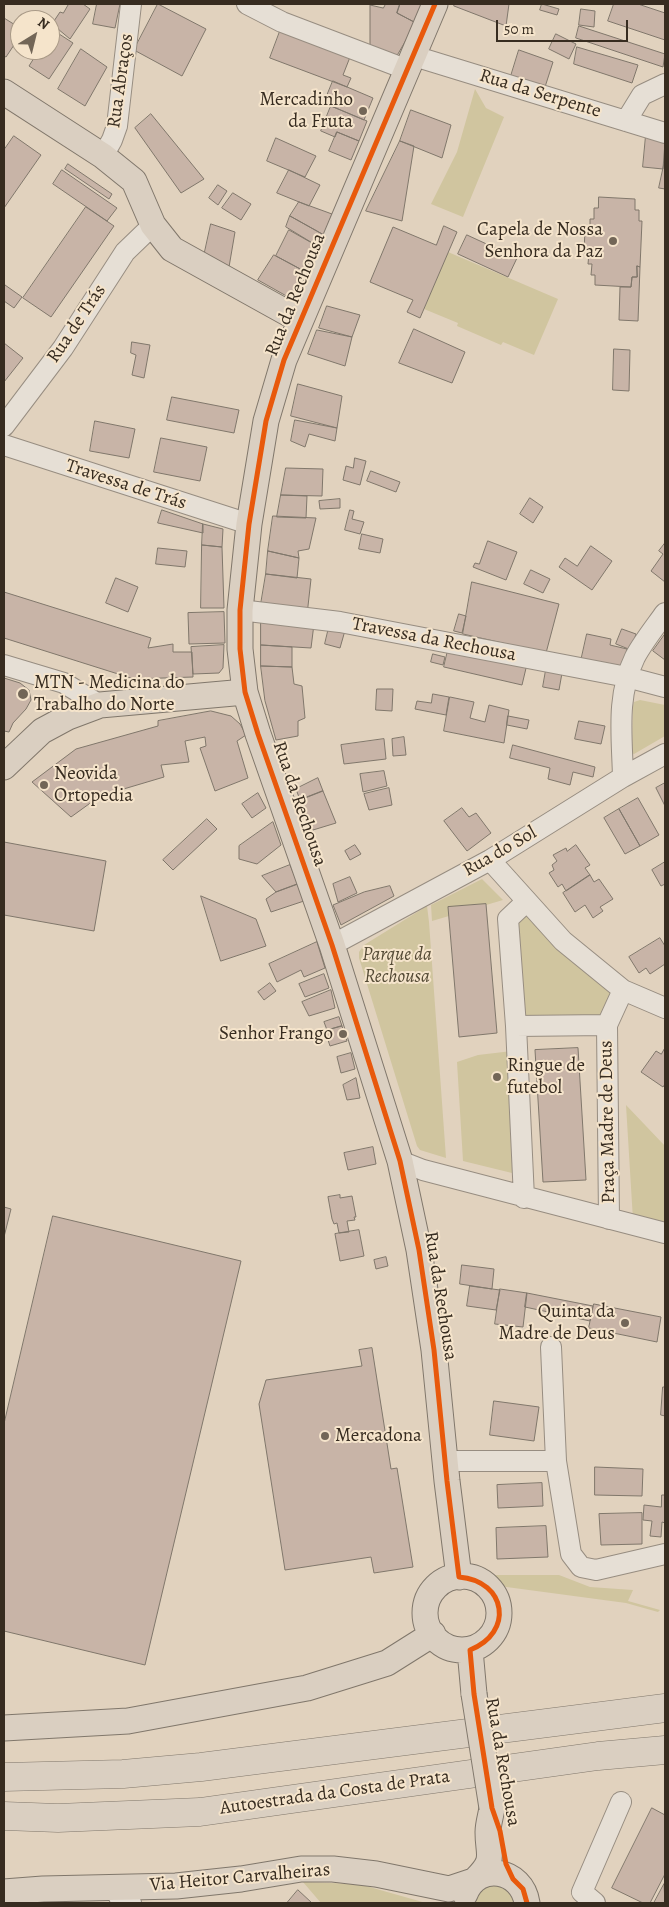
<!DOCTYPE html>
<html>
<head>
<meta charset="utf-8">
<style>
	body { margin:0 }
	#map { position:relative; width:669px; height:1907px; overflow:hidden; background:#e1d2be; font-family:Alegreya,serif }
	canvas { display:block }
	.frame { position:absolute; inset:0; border:5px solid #372c20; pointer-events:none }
	.north { position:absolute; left:10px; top:10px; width:50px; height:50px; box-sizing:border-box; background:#f5e4cb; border:1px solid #a99a87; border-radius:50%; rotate:36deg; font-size:14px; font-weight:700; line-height:20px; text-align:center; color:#372c20 }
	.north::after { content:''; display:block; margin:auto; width:18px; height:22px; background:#726657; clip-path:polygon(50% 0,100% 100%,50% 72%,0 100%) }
	.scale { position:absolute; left:496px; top:20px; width:132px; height:22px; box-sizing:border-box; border:2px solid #372c20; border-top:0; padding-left:6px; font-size:15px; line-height:18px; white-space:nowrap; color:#372c20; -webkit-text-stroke:4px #f5e4cb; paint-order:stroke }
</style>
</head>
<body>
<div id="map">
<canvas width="669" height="1907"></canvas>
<div class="frame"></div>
<div class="north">N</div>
<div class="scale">50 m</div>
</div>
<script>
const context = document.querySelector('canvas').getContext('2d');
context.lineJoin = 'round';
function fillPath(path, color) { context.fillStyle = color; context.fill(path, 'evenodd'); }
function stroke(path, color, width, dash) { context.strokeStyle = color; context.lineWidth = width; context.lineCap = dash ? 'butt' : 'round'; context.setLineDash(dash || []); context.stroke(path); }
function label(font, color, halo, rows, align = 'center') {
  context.font = font + ' Alegreya,serif'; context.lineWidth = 4; context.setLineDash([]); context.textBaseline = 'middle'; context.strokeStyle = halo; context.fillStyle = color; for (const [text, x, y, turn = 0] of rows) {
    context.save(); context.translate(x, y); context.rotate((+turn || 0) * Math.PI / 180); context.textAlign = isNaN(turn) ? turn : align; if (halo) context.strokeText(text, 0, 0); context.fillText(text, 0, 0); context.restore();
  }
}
const green = new Path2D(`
	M475,89L486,108L504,117L463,217L431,204L457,152Z
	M448,252L558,299L534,355L503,342L501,345L457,326L458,323L424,309Z
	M640,700L665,705V736L634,754L632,753L633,706L634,702Z
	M482,879L503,900L432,921L431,905Z
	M427,906L429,922L446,1158L420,1150L417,1146L359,958V952L364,945Z
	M526,906L619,991L605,1022H520L511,919Z
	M512,1051L513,1172L512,1173L463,1161L457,1062L478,1055Z
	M626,1105L665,1146L664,1229L633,1220Z
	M488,1575H559L590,1587L633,1590L628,1601L660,1610L658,1612L626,1603L499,1586L492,1583Z
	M303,1882L359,1884L426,1903H321Z
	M494,1884L507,1887L516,1903H474L481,1889Z`);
const building = new Path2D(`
	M69,4H83L90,9L70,39L52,24L60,12L63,13Z
	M97,4H120L115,28L93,24Z
	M158,4L206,29L182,76L134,50Z
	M386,4H400L397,13L416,23L395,59L370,49V5L383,8Z
	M400,4H423L416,23L397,13Z
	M455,4H509L506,26L454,6Z
	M542,4L559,9L557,15L540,10Z
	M614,4H638L665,13V40L608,21Z
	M581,9L595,11L594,27L579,25Z
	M4,18L20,28V36L6,57L4,56Z
	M282,26L352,52L343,75L351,78L347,87L270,58Z
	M579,26L665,54L663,67L576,38Z
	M53,30L73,43L49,79L29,66L39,50H50V34Z
	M556,34L576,44L569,59L549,49Z
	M577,47L638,65L632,83L574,64Z
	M81,49L107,67L85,106L58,89Z
	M519,50L553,62L545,87L511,76Z
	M333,81L373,98L364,120L324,103Z
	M331,106L367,121L359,141L337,132L335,137L321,131Z
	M411,110L451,125L442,158L400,141Z
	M151,114L204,179L181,193L135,128Z
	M337,132L359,141L351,160L329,151Z
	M646,135L665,142L663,169L643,167Z
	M14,136L41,155L4,208V150Z
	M276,138L316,156L305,177L267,161Z
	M400,141L414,146L402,221L366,211Z
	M665,159V189L659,188Z
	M68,164L112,194L109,199L65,169Z
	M62,170L117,208L107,221L53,184Z
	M289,170L320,185L309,206L277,193Z
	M218,185L227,191L218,205L209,198Z
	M233,193L251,204L241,220L222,208Z
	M599,197L635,199V210H639V221H642L640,267L637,266V277H632L631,287L595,285V275H591L592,264H588L589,253H584L585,229H590V219H594V208H598Z
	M299,202L332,214L324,235L290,216Z
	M86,207L114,226L51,317L23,298Z
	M290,216L324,235L319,247L286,227Z
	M211,224L235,232L229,267L204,256Z
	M444,226L457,232L420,318L407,312L413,300L370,282L393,227L436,245Z
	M289,230L319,247L304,271L276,256Z
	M467,235L517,258L508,277L458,254Z
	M274,255L304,271L290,298L258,280Z
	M637,266L640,267L638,321L619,320L620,287H631L632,277H637Z
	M5,285L22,297L14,308L4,301Z
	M327,306L360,315L352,337L319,328Z
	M414,329L465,352L452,383L399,363Z
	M317,330L352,337L345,366L308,354Z
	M132,342L150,345L144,378L132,375L136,355L131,353Z
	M4,343L23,358L4,382Z
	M614,349L630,350L629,391L613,390Z
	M298,384L342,396L337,428L291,416Z
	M172,397L239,410L234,433L167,420Z
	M295,420L337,428L335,441L309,434L305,447L291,441Z
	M95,421L135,429L129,458L90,451Z
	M161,438L207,447L200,481L154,472Z
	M355,458L366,461L360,485L343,480L346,466L353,468Z
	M286,468L323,469L322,496L281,495Z
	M371,471L400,482L396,492L367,481Z
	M281,495L307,496L306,518L277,517Z
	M530,498L543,507L533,523L520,514Z
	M340,499V508L320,509L319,501Z
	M162,510L203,524V533L158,523Z
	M350,510L354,511L352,519L364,522L360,534L345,530Z
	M273,516L316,518L309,549L298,551L299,558L268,551Z
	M203,524L223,529L222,547L202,545Z
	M362,534L383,539L380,553L359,549Z
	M488,541L517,552L506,580L473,567L475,563L479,564Z
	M665,543V582L651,571L663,554L659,551Z
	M202,545L222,547L224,608H201Z
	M591,546L612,561L592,590L559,567L565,558L577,566Z
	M158,548L187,551L185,567L156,564Z
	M268,551L299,558L297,578L266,574Z
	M531,570L550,579L543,593L524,584Z
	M266,574L311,579L307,615L260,610Z
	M116,578L138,587L128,612L106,603Z
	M472,582L559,604L546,653L463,634Z
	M4,592L151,638L148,648L173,644V652H192L193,677L134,679L4,638Z
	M224,612L225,643L189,644L188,613Z
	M459,614L466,616L462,633L454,631Z
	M261,621L314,624L311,648L261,645Z
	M330,623L346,627L340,648L325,644Z
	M622,629L636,634L631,650L616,644Z
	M587,634L611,639L610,645L627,649L623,670L581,661Z
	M665,634V660L653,651Z
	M224,645L223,668L219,673L193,674L191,647Z
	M261,645L292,647V667L261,666Z
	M449,646L527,664L522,685L444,667Z
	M433,654L445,657L443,665L431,662Z
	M261,666L292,667L294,684L302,686L305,718L298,721V736L276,740L265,701Z
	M546,670L562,673L559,690L543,687Z
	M4,678L20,683L29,690L31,700L26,709L13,723L9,732L4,731Z
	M377,689H393L392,711L376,710Z
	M433,694L449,697L446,715L415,709L417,701L431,703Z
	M450,697L474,702L470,718L485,722L489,705L509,710L504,743L444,731Z
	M211,711L231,716L240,724L246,735L237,741L248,778L215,791L200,748L206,746L205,737L185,741L189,762L161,765L164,777L100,796L71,817L32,782L76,749L158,726V721Z
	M508,716L529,720L527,729L507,725Z
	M579,721L605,726L601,744L575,739Z
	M404,737L406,755L393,756L392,739Z
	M384,739L386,759L344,764L341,745Z
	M513,745L595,767L593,777L573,772L570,785L548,779L550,768L510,758Z
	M384,771L387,786L363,792L360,774Z
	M318,778L323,791L300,800L296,789Z
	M665,783V806L656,788Z
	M389,788L392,805L369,810L364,794Z
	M323,791L336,823L313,830L300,800Z
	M258,793L266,808L252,818L242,804Z
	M638,798L659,835L640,846L619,809Z
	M462,808L469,817L476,813L491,833L467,851L444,821Z
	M619,809L640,846L625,854L604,818Z
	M207,819L217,829L173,870L163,860Z
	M273,822L281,845L257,864L239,859V846Z
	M4,842L106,861L94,931L4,915Z
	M355,845L361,854L350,860L345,851Z
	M576,845L590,865L585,868L590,875L566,891L562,884L558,887L549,873L554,870L552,865L557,861L553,855L566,848L567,851Z
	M665,862V884L661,886L652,870Z
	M290,865L298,884L276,892L262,876Z
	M590,875L594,882L599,879L613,899L600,907L603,911L593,918L585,905L575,912L563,893Z
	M350,877L357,893L338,902L333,884Z
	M298,884L304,901L271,912L266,899L276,892Z
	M390,886L394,896L341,925L333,905L364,892Z
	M201,896L256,919L266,946L221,961Z
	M486,904L497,1033L459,1037L448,907Z
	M660,938L665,946V964L650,974L646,968L639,973L629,957Z
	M317,942L325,968L304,977L301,970L277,982L269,964Z
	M324,974L329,988L305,997L299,984Z
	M270,983L276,991L264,1000L258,992Z
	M331,990L335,1008L309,1016L302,1002Z
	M339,1017L342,1026L327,1030L324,1022Z
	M342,1026L347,1041L330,1046L325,1031Z
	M578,1048L586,1180L543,1182L535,1050Z
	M665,1048V1084L663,1087L641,1072L656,1051L661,1054Z
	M351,1053L355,1069L341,1073L337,1057Z
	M356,1078L360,1098L347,1100L343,1085Z
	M373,1147L376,1164L348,1170L344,1153Z
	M340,1195V1198L352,1196L356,1217H354L355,1220L347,1221L349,1232L339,1233L337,1223L334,1224L332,1219L328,1197Z
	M4,1207L11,1209L4,1237Z
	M53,1216L241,1261L145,1665L4,1631V1424Z
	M359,1230L364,1256L340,1261L335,1234Z
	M386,1257L388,1266L376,1269L374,1260Z
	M462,1265L494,1269L492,1289L460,1284Z
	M470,1286L500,1290L496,1310L467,1306Z
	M500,1289L527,1293L523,1327L495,1324Z
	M527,1293L593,1306L590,1321L525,1307Z
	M594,1304L661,1317L657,1342L589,1328Z
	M372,1348L391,1469L397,1468L413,1567L374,1573L371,1557L285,1570L259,1404L266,1380L362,1366L359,1350Z
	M663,1387H665V1416L661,1415Z
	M494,1401L539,1407L534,1441L490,1435Z
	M595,1467L643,1469L642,1496L595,1495Z
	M542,1483L543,1506L498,1508L497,1485Z
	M662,1495H665V1523L662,1522L661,1537L650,1536L652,1521L643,1520L644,1505L661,1507Z
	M642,1513V1544L601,1545L599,1514Z
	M546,1526L548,1557L497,1559L496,1528Z
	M652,1808L665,1815V1874L650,1903H643L612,1888Z
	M664,1884L665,1903H654Z
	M298,1890L312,1903H287Z`);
const minor = new Path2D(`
	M247,4L282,22L408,70
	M414,56L665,133
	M626,121L642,95L665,84
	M103,156L112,140L117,126L131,4
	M4,426L63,348L125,252L153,225
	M4,445L249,524
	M240,610L340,622L627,677L665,687
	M4,665L64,683L100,705
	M623,777C622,736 616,696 635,657C643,642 655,627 665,613
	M490,860L563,941L623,990L665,1008
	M527,901L508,919L516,1026L607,1025
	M332,945L490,860L623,777L665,754
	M516,1026L524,1198
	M400,1161L423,1170L665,1233
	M609,1219L607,1025L623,990
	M551,1347L556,1461L571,1554L581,1567L596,1570L665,1554
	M445,1461H556
	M119,1897L131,1903
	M595,1903L582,1892L621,1802`);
const major = new Path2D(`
	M435,4L284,360L266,421L249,524L240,610V649L245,692L258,734L332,945L400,1161L419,1250L434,1350L447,1481L459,1577
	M4,92L103,156L134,181L153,225L172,249L300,320
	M4,767L42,731L68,717L100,705L245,692
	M425 1613a37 37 0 1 1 74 0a37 37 0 1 1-74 0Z
	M470,1650L474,1694
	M4,1728L128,1721L307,1688L387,1663L433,1634
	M476,1879C496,1859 488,1856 488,1832C488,1824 491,1815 492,1808
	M4,1892L43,1889L176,1886L241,1879L301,1869H333L376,1874L449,1889L473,1881
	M465,1894C478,1861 522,1869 527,1903`);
const highway = new Path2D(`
	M4,1777L123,1774L201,1767L665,1708
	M4,1816L58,1818L200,1812L598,1756L665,1750`);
const majorBridge = new Path2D(`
	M474,1694L492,1808`);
const cycleway = new Path2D(`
	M435,4L284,360L266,421L249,524L240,610V649L245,692L258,734L332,945L400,1161L419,1250L434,1350L447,1481L459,1577C507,1581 514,1633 470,1650L474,1694L492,1808L500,1831L506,1864L513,1879L523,1889L527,1903`);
const markers = [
	[363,111,5,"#726657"],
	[613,241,5,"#726657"],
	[23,694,6,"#726657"],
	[44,785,5,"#726657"],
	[343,1034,5,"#726657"],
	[497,1077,5,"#726657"],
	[625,1323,5,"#726657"],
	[325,1436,5,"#726657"]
];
const streetNames = [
	["Rua Abraços",121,81,-82],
	["Rua da Serpente",540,94,17],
	["Rua da Rechousa",296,295,-68],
	["Rua de Trás",77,324,-56],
	["Travessa de Trás",126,485,18],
	["Travessa da Rechousa",434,640,11],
	["Rua da Rechousa",299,804,71],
	["Rua do Sol",500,852,-30],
	["Praça Madre de Deus",608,1122,-91],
	["Rua da Rechousa",440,1296,81],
	["Rua da Rechousa",502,1762,80],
	["Autoestrada da Costa de Prata",335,1793,-8],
	["Via Heitor Carvalheiras",240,1878,-5]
];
const poiNames = [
	["Mercadinho",353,100],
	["da Fruta",353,122],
	["Capela de Nossa",603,230],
	["Senhora da Paz",603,252],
	["MTN - Medicina do",34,683,"left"],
	["Trabalho do Norte",34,705,"left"],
	["Neovida",54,774,"left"],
	["Ortopedia",54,796,"left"],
	["Senhor Frango",333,1034],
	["Ringue de",507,1066,"left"],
	["futebol",507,1088,"left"],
	["Quinta da",615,1312],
	["Madre de Deus",615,1334],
	["Mercadona",335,1436,"left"]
];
const parkNames = [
	["Parque da",397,955],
	["Rechousa",397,977]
];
fillPath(green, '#d0c59f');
fillPath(building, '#c8b4a7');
stroke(building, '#80776b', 1);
stroke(minor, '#978d81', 22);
stroke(major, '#80776b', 27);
stroke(highway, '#80776b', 29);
stroke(minor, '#e6dfd5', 20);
stroke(major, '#dacfc1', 25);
stroke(highway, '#dacfc1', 28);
stroke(majorBridge, '#80776b', 27, []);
stroke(majorBridge, '#dacfc1', 25);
stroke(cycleway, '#e8590c', 5);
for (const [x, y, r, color] of markers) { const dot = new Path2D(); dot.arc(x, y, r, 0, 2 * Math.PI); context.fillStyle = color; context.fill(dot); stroke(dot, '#f5e4cb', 2); }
label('19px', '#372c20', '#f5e4cb', streetNames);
label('19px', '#372c20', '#f5e4cb', poiNames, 'right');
label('italic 19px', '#534934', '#f5e4cb', parkNames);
</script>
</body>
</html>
